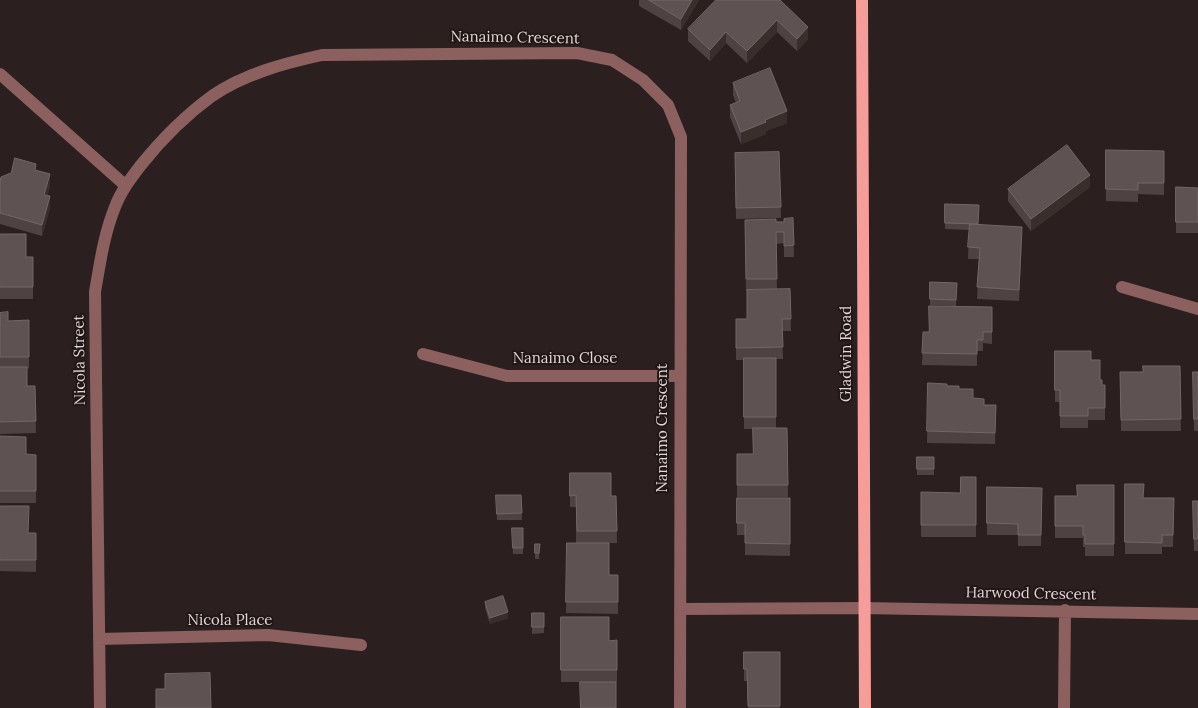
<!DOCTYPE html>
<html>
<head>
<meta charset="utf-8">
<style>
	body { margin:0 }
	canvas { display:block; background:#2b201f }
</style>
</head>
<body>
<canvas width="1198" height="708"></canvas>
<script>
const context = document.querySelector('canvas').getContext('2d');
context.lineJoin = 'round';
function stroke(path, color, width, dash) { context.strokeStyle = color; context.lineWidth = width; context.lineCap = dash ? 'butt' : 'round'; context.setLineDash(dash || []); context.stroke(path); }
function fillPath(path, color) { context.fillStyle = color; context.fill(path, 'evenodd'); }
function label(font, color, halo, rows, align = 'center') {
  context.font = font + ' Lora,serif'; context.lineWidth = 4; context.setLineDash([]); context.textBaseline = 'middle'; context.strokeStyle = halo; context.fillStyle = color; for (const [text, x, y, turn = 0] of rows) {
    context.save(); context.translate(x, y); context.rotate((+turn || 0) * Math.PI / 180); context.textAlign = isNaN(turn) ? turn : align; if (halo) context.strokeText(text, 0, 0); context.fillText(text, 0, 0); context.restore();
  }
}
const minor = new Path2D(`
	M0,74L126,186
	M1122,287L1198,309
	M423,354L507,376H679
	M680,609L863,608L1198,614
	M99,639L268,635L361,645
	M100,708L95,292C100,263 104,234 115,207C121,191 131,178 141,165C161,140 186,115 212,96C244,74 285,63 322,55L577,53L612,60L643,80L668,105L681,137L680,708
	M1064,708L1065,610`);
const major = new Path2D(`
	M862,0L865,708`);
const wall = new Path2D(`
	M639,0H699L681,30L639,6Z
	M780,0L808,39L797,51L777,32L747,63L726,43L710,61L688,41V29Z
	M733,83L787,123L766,131V134L741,144L730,117V105L736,103L733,95Z
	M1106,150L1164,151V195L1138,194V202L1106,201Z
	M779,152L781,218L736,219L735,153Z
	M36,170L50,186L47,196L50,208L42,236L0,224V182Z
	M1090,187L1031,231L1008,201V189Z
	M1176,187L1198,188V233H1176Z
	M945,204L978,224L1022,239L1019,301L977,299L979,259H968L969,230L945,229Z
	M793,218L794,257H784V243L776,244L777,289H790L791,331H782L783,359H776V428H787L788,497H737V454H753V429H744V360H736V319H747V291H746L745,220L784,222Z
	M0,234L26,257H33V299H0Z
	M930,282L957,283L956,306L930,305Z
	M992,307V344L983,343V351H977V366L922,365L923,332H929Z
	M0,313L8,321L29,320V368L27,369V386H35L36,433L0,434Z
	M1055,351L1091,360L1102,385H1105V420H1088V428H1060V402H1055Z
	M1180,366L1181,431H1121L1120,372H1143Z
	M1193,372H1198V431H1194Z
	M928,383L959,389L984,405H996L995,444L927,443Z
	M0,436L26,454L36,455V503H0Z
	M917,457H934V475H917Z
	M570,473L611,496H616L617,543H600L609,575H618V614L566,613L567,543H576V507H570Z
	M976,477V537H921V492L960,493Z
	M1125,484L1144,498H1174L1173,547H1162V554H1125Z
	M1114,485V556H1085V547H1083V538H1055V496H1077Z
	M987,487L1042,488L1041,546H1018V535H987Z
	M496,495H521L522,520H497Z
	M737,498H790V556L745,555V535H737Z
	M1193,501H1198V551H1194Z
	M0,506L29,533H36V572L0,571Z
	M512,528H523V554H513Z
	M535,544H540L539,559H535Z
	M485,602L508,618L490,624L485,608Z
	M532,613H544V633L532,634Z
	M561,617L609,641L617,640V682H561Z
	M744,652H780V708H748L747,681H744Z`);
const shadedWall = new Path2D(`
	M692,0H699L681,30V19Z
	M777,20V32L747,63V51Z
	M808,27V39L797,51V39Z
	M726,32V43L710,61V50Z
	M787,111V123L766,131V134L741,144V132L765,120Z
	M50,174V186L44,207V195Z
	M1090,175V187L1031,231V219Z
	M50,196V208L42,236V225Z
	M1022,227V239L1019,301V290Z
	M508,612V618L490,624V618Z`);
const building = new Path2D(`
	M649,0H692L681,19Z
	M716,0H780L808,27L797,39L777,20L747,51L726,32L710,50L688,29Z
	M770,68L787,111L765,120L766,122L741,132L730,105L740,101L733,83Z
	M1067,145L1090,175L1031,219L1008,189Z
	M1106,150L1164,151V183H1138V190L1106,189Z
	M779,152L781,207L736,208L735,153Z
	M15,158L36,164L35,170L50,174L44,195L50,196L42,225L0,213V182L1,177L11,173Z
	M1176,187L1198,188V222H1176Z
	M945,204L979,205L978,224L945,223Z
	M793,218L794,245L784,246V232H776L777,279H746L745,220L776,219V222H784V219Z
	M970,224L1022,227L1019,290L977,287L980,248L968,247Z
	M0,234H26V257H33V287H0Z
	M930,282L957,283L956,300L930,299Z
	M790,289L791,319H782L783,347L736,348V319H747V290Z
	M929,306L992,307V332H983V340H977V354L922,353L923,332H929Z
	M8,312V321L29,320V357H0V313Z
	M1055,351H1091V360H1100V380H1102V385H1105V408H1088V416H1060V390H1055Z
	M744,358H776V417H744Z
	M1143,366H1180L1181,419L1121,420L1120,372H1143Z
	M0,367H27V386H35L36,421L0,422Z
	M1193,372H1198V419H1194Z
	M928,383L947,384V386H959V389H973V398L984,399V405H996L995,433L927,431Z
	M753,428H787L788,485H737V454H753Z
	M0,436L26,437V454L36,455V491H0Z
	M917,457H934V469H917Z
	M570,473H611V496H616L617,531H577L576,495L570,496Z
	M961,477H976V525H921V492L960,493Z
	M1125,484H1144L1143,498H1174L1173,535H1162V543L1125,542Z
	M1077,485H1114V544H1085V535H1083V526H1055V496H1077Z
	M987,487L1042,488L1041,535H1018V524L987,523Z
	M496,495H521L522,513L497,514Z
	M737,498H790V544L745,543V523H737Z
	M1193,501H1198V539H1194Z
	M0,506H29L28,533H36V560H0Z
	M512,528H523V548H513Z
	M567,543H609V575H618V602H566Z
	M535,544H540L539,553H535Z
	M503,596L508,612L490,618L485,602Z
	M532,613H544V627H532Z
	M561,617H609V641L617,640V670H561Z
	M744,652H780V706H748L747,669H744Z
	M210,673L211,708H156V689H165V674Z
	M580,682H616V708H581Z`);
const streetNames = [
	["Nanaimo Crescent",515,38,1],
	["Gladwin Road",847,354,-90],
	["Nanaimo Close",565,359],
	["Nicola Street",80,360,-91],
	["Nanaimo Crescent",663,428,-90],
	["Harwood Crescent",1031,594,1],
	["Nicola Place",230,621]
];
stroke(minor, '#8b605e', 12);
stroke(major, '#f69c99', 12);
fillPath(wall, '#4f4242');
fillPath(shadedWall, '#3a2e2d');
fillPath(building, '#5e5252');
stroke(building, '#726666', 1);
label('15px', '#ded5d5', '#221616', streetNames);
</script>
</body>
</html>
